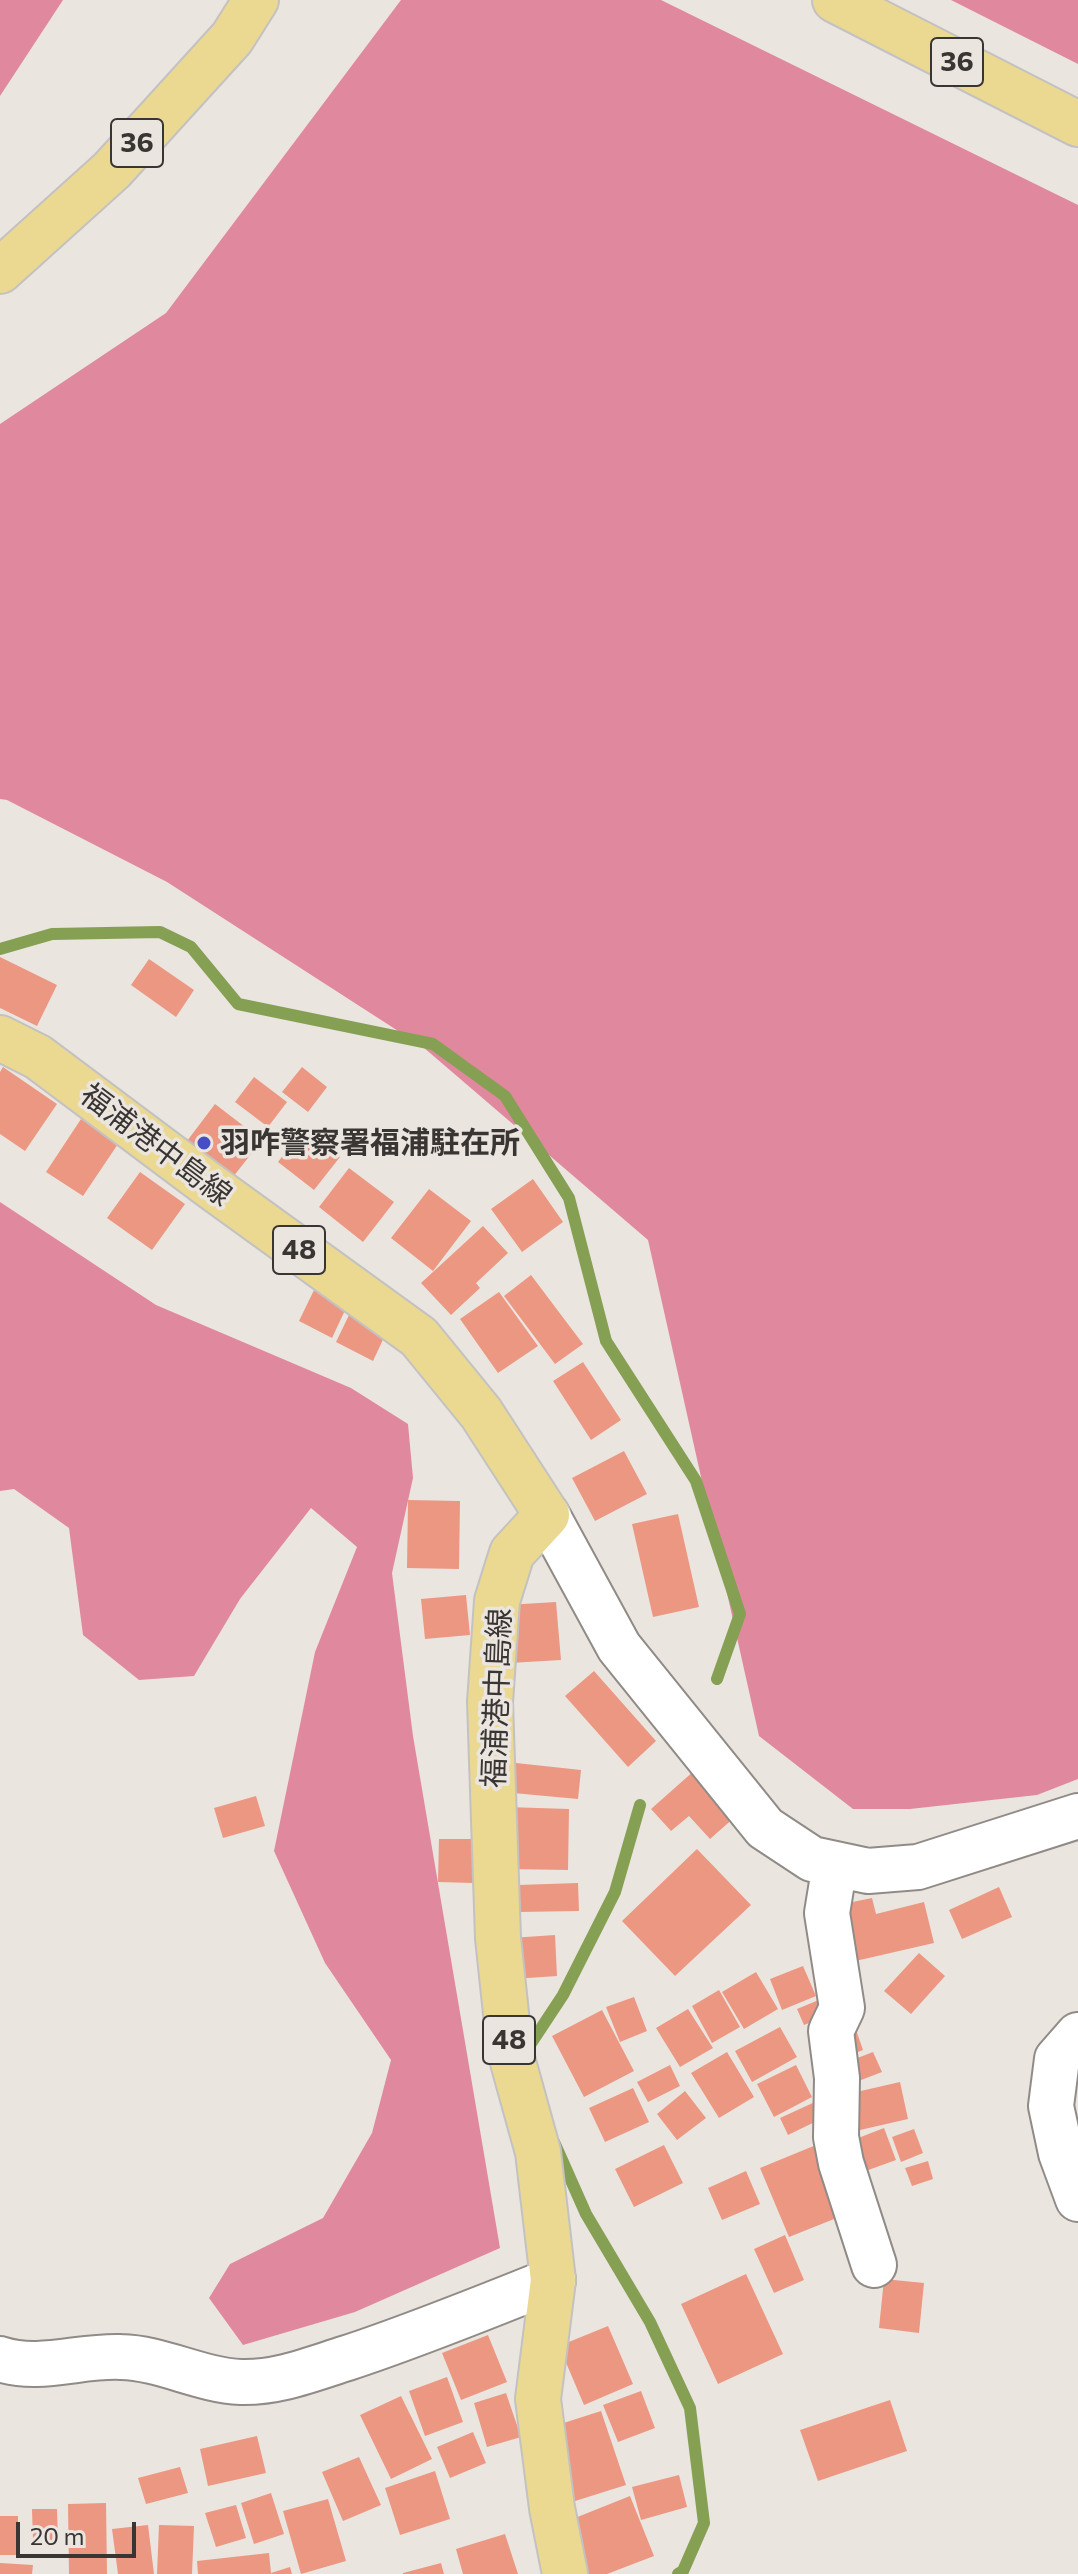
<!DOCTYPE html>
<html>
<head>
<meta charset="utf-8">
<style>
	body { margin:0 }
	#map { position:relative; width:1078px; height:2574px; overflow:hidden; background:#ebe5e0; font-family:Commissioner,sans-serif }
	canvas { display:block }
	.scale { position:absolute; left:16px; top:2522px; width:120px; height:36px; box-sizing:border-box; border:4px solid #383533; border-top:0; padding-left:10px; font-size:24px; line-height:28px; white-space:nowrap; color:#383533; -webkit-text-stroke:6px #ebe5e0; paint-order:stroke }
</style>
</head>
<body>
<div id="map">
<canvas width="1078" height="2574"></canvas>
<div class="scale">20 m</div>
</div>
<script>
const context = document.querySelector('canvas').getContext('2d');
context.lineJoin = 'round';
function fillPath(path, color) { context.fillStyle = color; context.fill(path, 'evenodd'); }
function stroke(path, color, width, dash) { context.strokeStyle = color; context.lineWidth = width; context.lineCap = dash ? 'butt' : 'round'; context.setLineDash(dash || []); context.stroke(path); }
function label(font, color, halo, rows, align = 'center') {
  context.font = font + ' Commissioner,"Noto Sans JP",sans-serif'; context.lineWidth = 7; context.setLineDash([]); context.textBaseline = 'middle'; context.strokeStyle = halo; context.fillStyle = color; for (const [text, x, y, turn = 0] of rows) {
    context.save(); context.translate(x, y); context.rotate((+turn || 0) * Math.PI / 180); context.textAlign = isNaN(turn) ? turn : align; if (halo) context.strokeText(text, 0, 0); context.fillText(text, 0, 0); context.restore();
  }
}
const forest = new Path2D(`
	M0,0H63L0,96Z
	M401,0H661L1078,205V1779L1037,1795L910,1809H853L759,1736L648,1240L423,1047L167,882L7,800L0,799V424L166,313Z
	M951,0H1078V64Z
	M0,1202L156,1305L351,1388L408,1424L413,1478L392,1573L413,1736L500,2248L355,2312L243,2345L209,2298L230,2264L323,2218L372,2133L391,2060L325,1963L274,1851L315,1652L357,1547L311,1508L240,1599L194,1676L139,1680L83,1635L69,1528L14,1489L0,1491Z`);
const stream = new Path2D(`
	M0,949L52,934L160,932L191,947L238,1004L433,1044L505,1096L569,1198L606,1341L696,1481L740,1614L717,1679
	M530,2055L528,2048L563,1995L615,1892L640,1805
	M554,2142L586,2214L650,2322L690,2408L704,2523L683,2571L678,2574`);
const building = new Path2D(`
	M0,957L57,985L37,1026L0,1008Z
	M149,959L194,990L176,1017L131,985Z
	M3,1067L57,1104L25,1151L0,1134V1072Z
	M302,1067L327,1087L308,1112L282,1092Z
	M254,1077L287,1102L268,1127L235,1102Z
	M215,1104L262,1140L233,1177L187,1141Z
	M81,1119L118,1144L83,1196L46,1172Z
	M304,1128L340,1157L314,1190L278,1162Z
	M349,1168L394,1202L363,1242L319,1207Z
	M140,1172L185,1204L152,1250L107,1218Z
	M533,1179L563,1222L522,1252L491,1209Z
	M429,1189L471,1221L433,1271L391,1238Z
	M483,1226L508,1253L476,1283L480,1288L451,1315L421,1283Z
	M531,1275L583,1344L555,1364L504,1296Z
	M315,1288L348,1304L332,1338L299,1321Z
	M499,1292L538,1346L498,1373L460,1319Z
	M350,1313L387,1331L373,1361L336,1342Z
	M583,1362L621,1420L591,1440L553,1381Z
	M624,1451L647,1494L595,1521L572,1478Z
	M408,1500L460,1501L459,1569L407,1568Z
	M678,1514L699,1607L653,1617L632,1524Z
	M466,1595L470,1635L425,1639L421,1599Z
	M556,1602L561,1660L510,1663L506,1605Z
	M594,1671L656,1741L628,1767L565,1696Z
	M516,1763L581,1770L578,1799L513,1793Z
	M695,1770L736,1816L710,1839L689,1816L671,1831L651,1809Z
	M256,1796L265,1826L223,1838L214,1808Z
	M507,1807L569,1809L568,1870L507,1869Z
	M439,1839H474L473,1883L438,1882Z
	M697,1849L751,1905L675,1976L622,1921Z
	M578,1883L579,1911L518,1912V1885Z
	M999,1887L1012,1917L962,1939L949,1910Z
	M872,1898L876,1914L924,1902L934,1943L851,1962L838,1905Z
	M555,1935L557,1976L513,1979L511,1938Z
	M919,1953L945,1976L911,2014L884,1991Z
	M803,1966L816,1996L782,2010L770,1979Z
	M756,1972L778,2009L744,2029L722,1992Z
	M719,1990L740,2027L712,2043L692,2006Z
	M634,1997L647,2031L620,2042L606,2007Z
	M826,1997L832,2014L804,2025L797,2009Z
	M688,2009L713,2048L680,2067L656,2028Z
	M602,2010L634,2071L584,2097L552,2036Z
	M854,2024L863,2050L848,2056Z
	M780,2027L797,2057L752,2082L735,2051Z
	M727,2052L754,2097L719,2118L691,2073Z
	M873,2052L882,2072L856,2082L847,2062Z
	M670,2065L680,2086L648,2102L637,2082Z
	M796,2065L812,2097L774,2117L757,2084Z
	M900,2082L908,2119L860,2130L852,2093Z
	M633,2088L649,2122L605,2142L589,2108Z
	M685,2091L706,2118L677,2140L657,2114Z
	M815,2102L823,2118L788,2135L780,2118Z
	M884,2128L896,2160L860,2173L848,2142Z
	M914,2129L923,2153L901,2162L892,2137Z
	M664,2145L683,2183L634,2207L615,2169Z
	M816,2145L844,2215L789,2237L760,2168Z
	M928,2161L933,2179L912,2186L905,2168Z
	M746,2171L760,2204L722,2220L708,2188Z
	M785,2235L804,2280L774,2293L754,2249Z
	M746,2274L783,2354L718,2384L681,2304Z
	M884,2279L924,2283L919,2333L879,2328Z
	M608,2326L633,2384L584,2405L559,2346Z
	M488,2335L507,2382L461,2400L442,2353Z
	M447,2377L463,2422L425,2436L409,2391Z
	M641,2391L655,2428L618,2442L603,2405Z
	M506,2393L521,2437L487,2447L474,2403Z
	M401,2396L432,2459L391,2479L360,2415Z
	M890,2400L907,2451L818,2481L800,2430Z
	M601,2411L626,2485L572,2502L548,2428Z
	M473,2432L486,2463L450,2478L437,2447Z
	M257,2436L266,2473L208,2486L200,2449Z
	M359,2457L381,2505L343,2521L322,2472Z
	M180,2467L188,2493L146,2504L138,2478Z
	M435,2471L450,2519L400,2535L385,2488Z
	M679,2475L687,2507L641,2520L632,2487Z
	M271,2493L284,2534L254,2544L241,2503Z
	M630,2496L654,2556L607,2574H586L565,2522Z
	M328,2499L346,2561L301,2574L283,2511Z
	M106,2503L107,2574H69L68,2504Z
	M236,2505L246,2538L216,2547L205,2513Z
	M32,2509H57L58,2541L33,2542Z
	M0,2516H18V2555H0Z
	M148,2525L154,2574H118L112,2529Z
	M159,2525L194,2526L192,2574H157Z
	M505,2534L518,2574H463L456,2549Z
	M269,2553L271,2573L290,2567L292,2574H198L197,2561Z
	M0,2563L33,2565L32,2574H0Z
	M441,2563L444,2574H403V2573Z`);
const minor = new Path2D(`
	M547,1515L619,1647L765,1828L812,1859L868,1871L918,1867L1078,1816
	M835,1864L827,1913L842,2008L831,2031L837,2078L836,2137L841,2163L874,2265
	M1078,2035L1057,2059L1051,2106L1061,2153L1078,2199
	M0,2359C39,2372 81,2355 121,2357C162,2358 199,2380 241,2382C278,2383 312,2369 347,2358C417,2335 485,2307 553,2280`);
const major = new Path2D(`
	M835,0L1078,124
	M0,271L112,170L232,38L256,0
	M0,1038L38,1057L209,1185L419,1337L481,1413L547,1515L512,1553L497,1601L490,1702L498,1938L510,2051L538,2152L553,2280L538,2399L552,2508L565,2574`);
const markers = [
	[204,1143,8,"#454ec2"]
];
const shields = [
	[957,62,52],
	[137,143,52],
	[299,1250,52],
	[509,2040,52]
];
const shieldNames = [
	["36",957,62],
	["36",137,143],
	["48",299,1250],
	["48",509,2040]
];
const poiNames = [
	["羽咋警察署福浦駐在所",220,1143]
];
const streetNames = [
	["福浦港中島線",156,1145,37],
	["福浦港中島線",497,1698,-88]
];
fillPath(forest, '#e0899e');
stroke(stream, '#85a053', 12);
fillPath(building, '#ec9782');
stroke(minor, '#908b86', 48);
stroke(major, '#c3c2c2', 48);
stroke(minor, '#fff', 44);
stroke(major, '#ebd991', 44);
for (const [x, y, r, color] of markers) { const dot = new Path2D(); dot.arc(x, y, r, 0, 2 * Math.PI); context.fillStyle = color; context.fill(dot); stroke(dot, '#ebe5e0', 3); }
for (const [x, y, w] of shields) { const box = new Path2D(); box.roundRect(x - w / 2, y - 24, w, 48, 6); context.fillStyle = '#ebe5e0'; context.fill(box); stroke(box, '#383533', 2); }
label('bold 28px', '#383533', null, shieldNames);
label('bold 30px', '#383533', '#ebe5e0', poiNames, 'left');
label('30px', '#383533', '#ebe5e0', streetNames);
</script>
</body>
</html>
